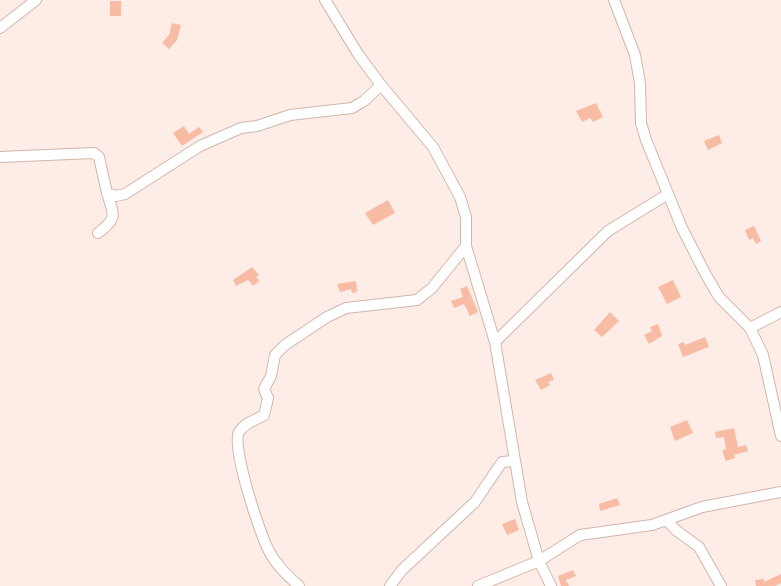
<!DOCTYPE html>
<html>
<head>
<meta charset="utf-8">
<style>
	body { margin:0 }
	canvas { display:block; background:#feede6 }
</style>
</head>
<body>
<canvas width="781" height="586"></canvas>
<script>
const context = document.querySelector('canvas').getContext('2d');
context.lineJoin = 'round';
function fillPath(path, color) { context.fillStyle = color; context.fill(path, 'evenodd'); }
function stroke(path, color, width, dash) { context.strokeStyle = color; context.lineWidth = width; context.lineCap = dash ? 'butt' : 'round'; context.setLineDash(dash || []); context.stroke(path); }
const building = new Path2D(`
	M110,1H121V16H110Z
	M172,23L181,25L177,40L169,49L162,43L169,35Z
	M596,103L603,117L593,122L590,118L582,122L576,111Z
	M184,126L189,134L199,127L203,132L182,146L173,133Z
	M719,135L722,143L708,150L704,141Z
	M388,200L395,213L373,225L365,213Z
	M754,226L761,241L756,244L753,238L749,240L745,230Z
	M252,267L259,275L256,277L259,281L253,286L248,280L236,286L233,280Z
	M673,280L681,297L667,304L658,287Z
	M356,281L357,292L352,293L351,289L340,292L337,284Z
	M467,286L478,312L470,316L464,304L454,308L451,301L463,297L460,289Z
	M610,312L619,321L602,337L594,330Z
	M658,324L662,336L649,344L644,335L652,331L650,327Z
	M705,337L709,347L683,357L678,344L684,342L685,345Z
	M551,373L554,380L548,382L550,385L541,390L535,380Z
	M687,420L693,433L675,441L670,427Z
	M734,428L738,447L746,445L748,451L734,455L735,458L726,461L722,451L726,449L724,437L716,438L715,432Z
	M617,498L620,505L600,511L599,504Z
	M515,519L519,530L507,535L502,524Z
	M573,570L576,576L566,580L569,586H561L558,576Z
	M781,574V583L775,586H756L755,580L764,579V582Z`);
const minor = new Path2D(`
	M325,0L358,54L381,85L433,147L460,197L466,217V246L495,342L522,502L539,561L551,586
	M614,0L635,55L640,83L641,123L646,140L682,228L705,273L719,297L750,328L763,355L781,436
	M0,28L36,0
	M0,157L94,153L99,157L107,193L116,196L125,194L200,146L241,128L257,126L290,115L352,108L364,101L381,85
	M98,233C118,218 114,216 107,193
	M750,328L781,312
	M495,342L608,231L668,194
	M666,520L677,531L699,547L721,586
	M299,586C287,575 276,565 269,551C260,535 231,446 239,432C245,422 255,421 264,415L268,398L264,389L271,376L275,355L285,345L327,317L346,308L417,300L432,288L466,246
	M390,586L402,570L475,502L502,462L514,461
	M478,586L539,561L580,535L652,525L702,507L781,492`);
fillPath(building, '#f8bba4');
stroke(minor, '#d1b6ac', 12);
stroke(minor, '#fff', 10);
</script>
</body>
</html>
